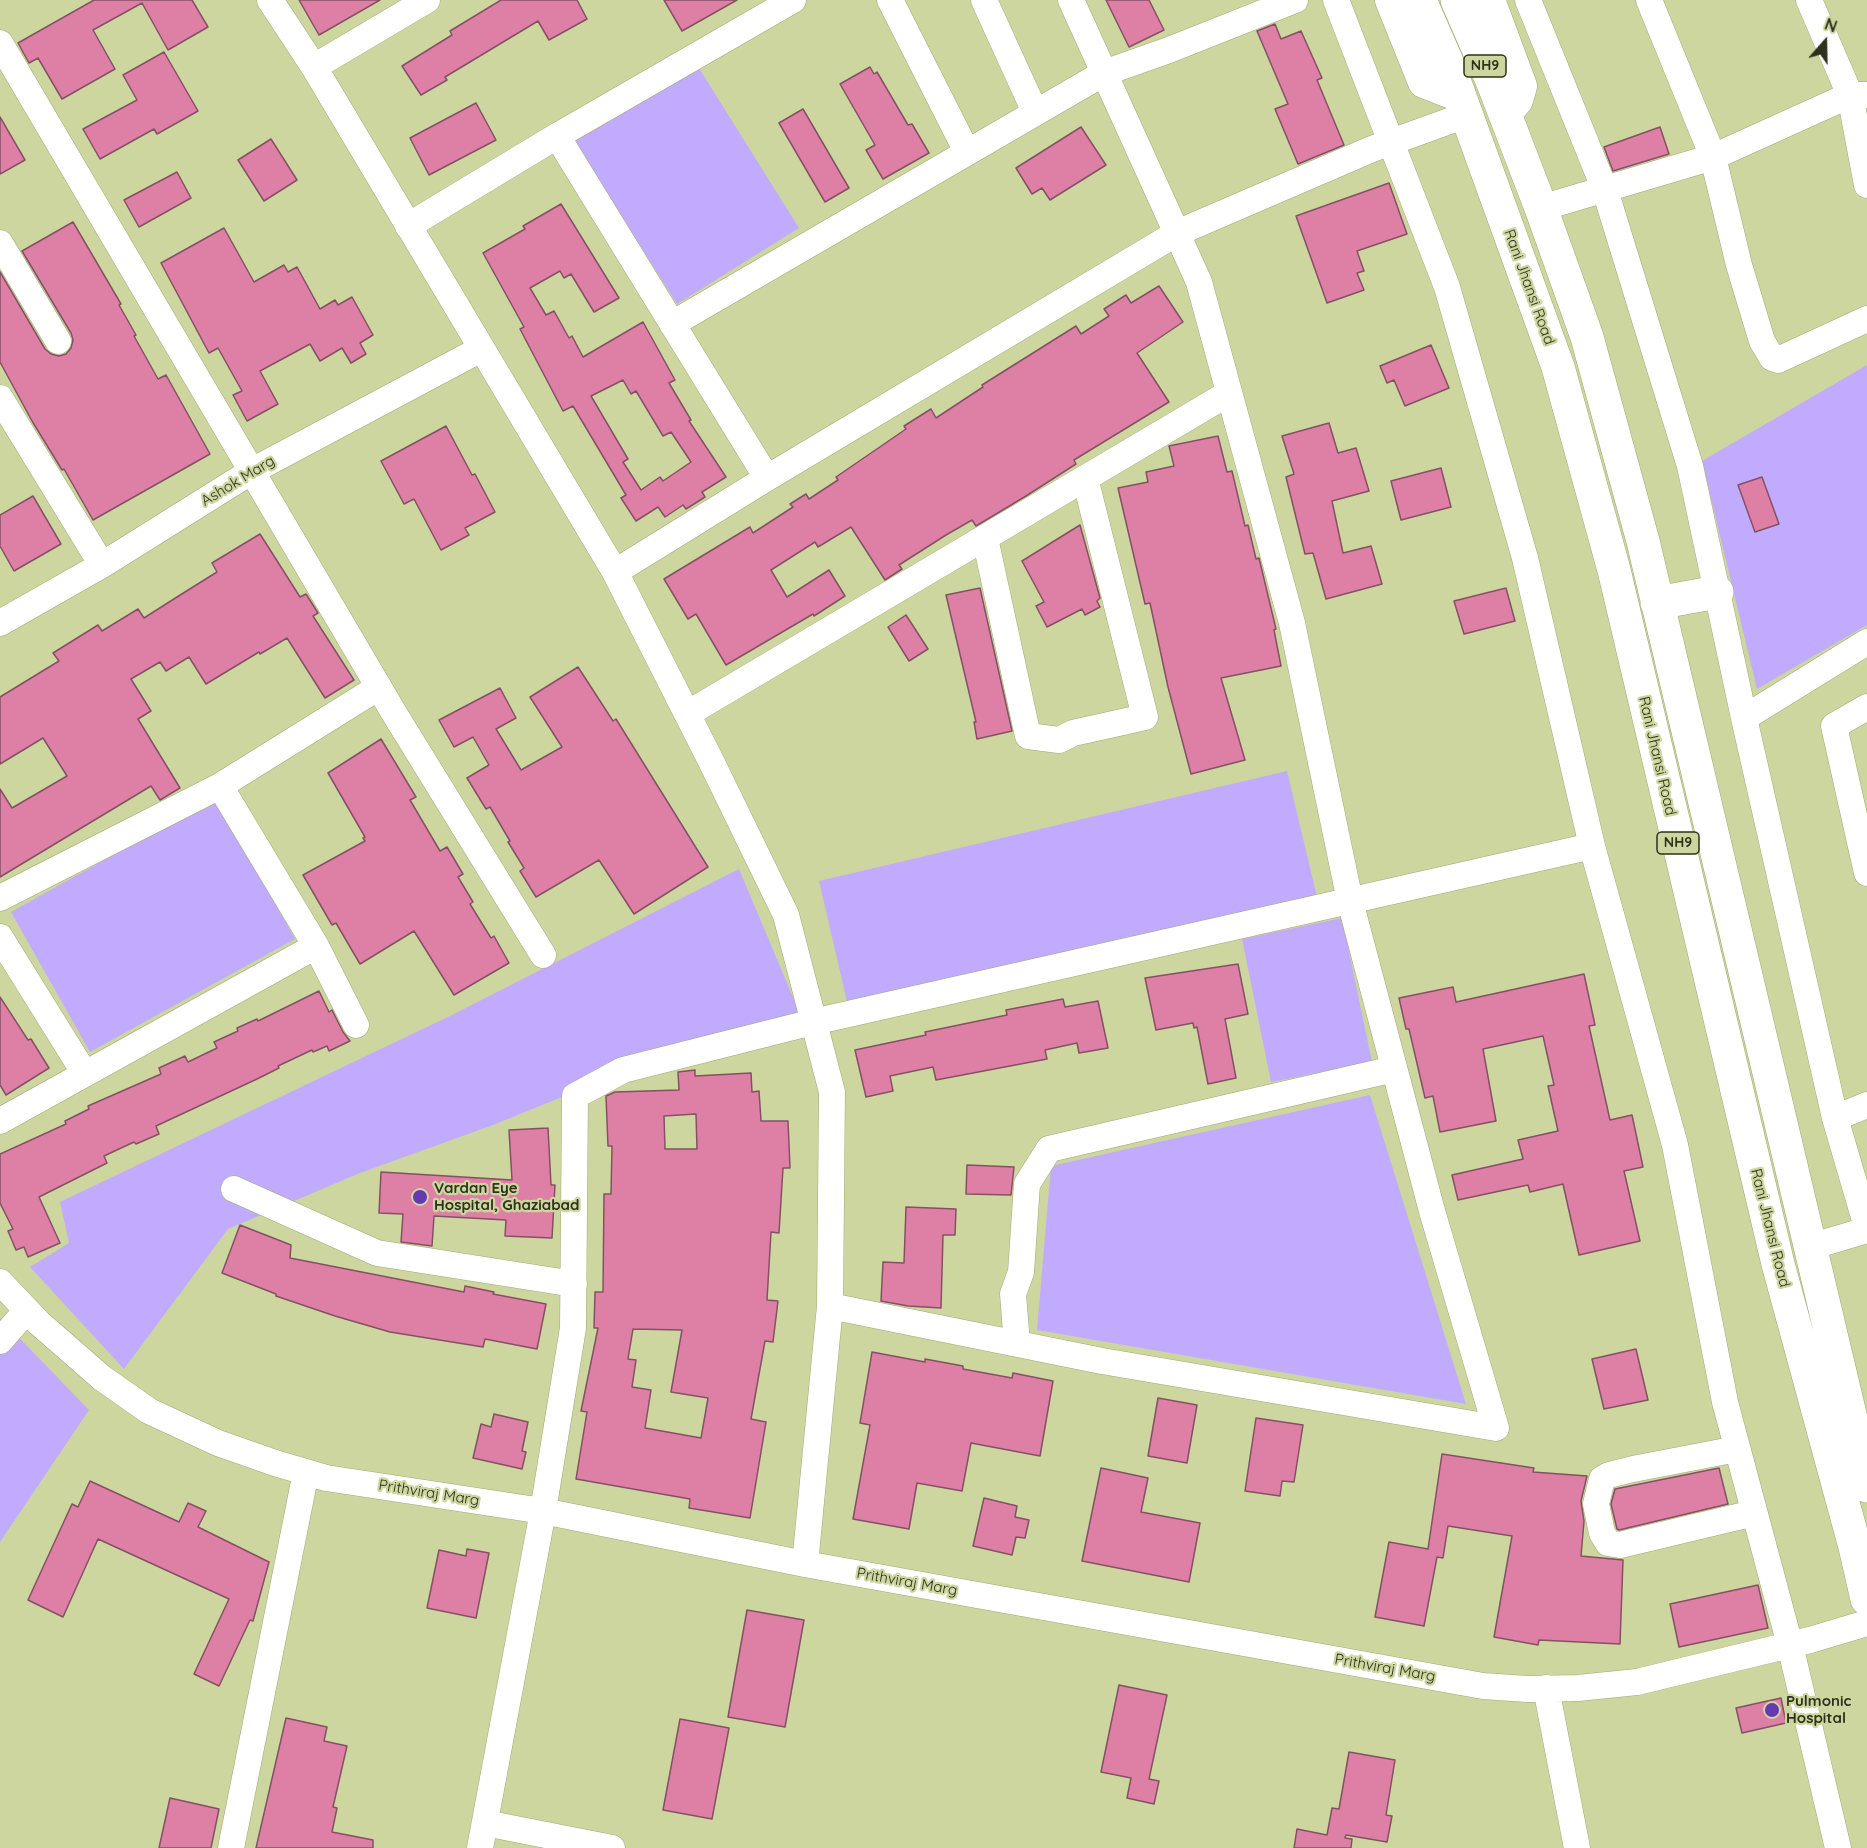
<!DOCTYPE html>
<style>
body{margin:0}
#map{position:relative;width:1867px;height:1848px;overflow:hidden;background:#ced6a0;font-family:Quicksand,sans-serif}
canvas{display:block}
.north{position:absolute;left:1795px;top:12px;width:60px;height:60px;-webkit-text-stroke:4px #ced6a0;paint-order:stroke;rotate:20deg;font-size:16px;font-weight:700;line-height:24px;text-align:center;color:#2e311b}
.north::after{content:'';display:block;margin:auto;width:21px;height:27px;background:#2e311b;clip-path:polygon(50% 0,100% 100%,50% 72%,0 100%)}
</style>
<div id="map">
<canvas width="1867" height="1848"></canvas>
<div class="north">N</div>
</div>
<script>
const ctx = document.querySelector('canvas').getContext('2d');
ctx.lineJoin = 'round';
function fillPath(path, color) {
  ctx.fillStyle = color;
  ctx.fill(path, 'evenodd');
}
function poly(rows) {
  const path = new Path2D();
  for (const r of rows) {
    path.moveTo(r[0], r[1]);
    for (let i = 2; i < r.length; i += 2) path.lineTo(r[i], r[i + 1]);
  }
  return path;
}
function stroke(path, color, width, dash) {
  ctx.strokeStyle = color;
  ctx.lineWidth = width;
  ctx.lineCap = dash ? 'butt' : 'round';
  ctx.setLineDash(dash || []);
  ctx.stroke(path);
}
function write(font, color, halo, rows, align = 'center') {
  ctx.font = font + ' Quicksand,sans-serif';
  ctx.lineWidth = 4.5;
  ctx.setLineDash([]);
  ctx.textBaseline = 'middle';
  ctx.strokeStyle = halo;
  ctx.fillStyle = color;
  for (const [text, x, y, turn = 0] of rows) {
    ctx.save();
    ctx.translate(x, y);
    ctx.rotate((+turn || 0) * Math.PI / 180);
    ctx.textAlign = isNaN(turn) ? turn : align;
    if (halo) ctx.strokeText(text, 0, 0);
    ctx.fillText(text, 0, 0);
    ctx.restore();
  }
}
fillPath(poly([
 [697,65,799,228,677,304,574,141],
 [1867,365,1867,625,1757,689,1702,461],
 [1287,771,1317,897,848,1006,819,881],
 [216,798,295,939,90,1052,11,912],
 [739,869,801,1016,557,1099,493,1125,360,1173,228,1229,124,1369,30,1267,69,1243,60,1202,452,1015],
 [1342,918,1372,1062,1271,1082,1242,939],
 [1370,1095,1466,1404,1037,1330,1051,1166],
 [0,1318,89,1410,0,1542]
]), '#c0abfe');
const building = poly([
 [94,0,192,0,208,27,168,50,142,3,93,30,115,69,62,99,38,58,29,63,18,43,94,0],
 [299,0,380,0,319,35,299,0],
 [501,0,577,0,587,19,549,40,538,21,445,77,447,80,421,95,402,66,452,35,450,31,501,0],
 [664,0,737,0,682,31,664,0],
 [1106,0,1149,0,1164,30,1129,47,1106,0],
 [1275,24,1281,39,1301,31,1322,78,1317,80,1344,145,1298,164,1275,109,1288,104,1257,31,1275,24],
 [164,52,198,111,157,134,154,129,100,159,83,129,137,100,123,75,164,52],
 [870,67,874,74,877,72,908,125,912,124,929,153,883,179,866,150,875,145,840,84,870,67],
 [476,103,496,140,429,175,410,138,476,103],
 [803,109,849,188,825,202,779,123,803,109],
 [0,117,25,160,0,174,0,117],
 [1081,127,1106,165,1050,200,1042,188,1032,194,1016,168,1081,127],
 [1660,127,1669,154,1613,171,1604,147,1660,127],
 [271,139,297,180,264,201,238,160,271,139],
 [177,172,191,198,139,227,124,200,177,172],
 [1389,183,1407,234,1357,251,1364,271,1357,273,1364,290,1327,303,1296,216,1389,183],
 [561,204,619,298,594,312,571,274,564,278,560,271,530,288,546,315,554,311,569,338,572,336,583,357,643,322,675,380,669,383,691,420,689,421,726,477,702,492,705,497,686,509,683,505,665,517,658,507,636,521,621,498,626,495,573,406,563,411,520,329,524,327,483,253,525,229,523,226,561,204],
 [623,380,631,394,636,391,663,436,671,432,691,462,663,481,660,477,641,490,623,462,628,459,591,396,623,380],
 [73,222,121,304,119,305,136,335,134,336,158,379,166,375,210,454,93,520,64,469,62,470,32,421,0,362,0,272,45,349,51,354,59,356,66,354,71,348,73,340,71,333,22,251,73,222],
 [224,228,254,282,284,265,288,272,297,267,320,309,335,300,338,305,352,297,373,335,360,343,366,354,351,363,342,348,320,361,310,344,260,371,278,404,247,421,233,395,242,391,218,348,209,353,161,263,224,228],
 [1159,286,1183,322,1137,353,1169,402,1074,460,1076,464,1026,496,976,526,972,520,946,535,899,565,902,569,885,580,851,527,818,547,815,542,771,570,787,597,829,570,845,596,814,616,813,614,726,665,696,614,688,619,664,579,750,527,753,533,793,507,790,504,806,494,809,499,838,480,836,477,906,429,904,426,931,409,936,418,983,387,982,385,1076,326,1081,334,1109,316,1104,309,1126,295,1131,303,1159,286],
 [1431,345,1449,388,1405,406,1394,380,1387,383,1380,366,1431,345],
 [1329,423,1338,453,1356,448,1369,491,1332,501,1343,553,1371,546,1382,584,1326,599,1313,553,1305,554,1286,477,1294,474,1282,436,1329,423],
 [446,426,472,475,475,474,495,512,465,528,469,535,441,550,414,499,404,504,381,461,446,426],
 [1218,436,1227,472,1232,471,1245,526,1248,525,1256,559,1259,558,1276,629,1274,630,1281,666,1221,678,1245,760,1191,774,1168,687,1150,603,1145,604,1118,488,1148,482,1146,472,1174,466,1169,446,1218,436],
 [1441,468,1451,507,1401,520,1391,481,1441,468],
 [1762,477,1779,524,1755,532,1738,485,1762,477],
 [33,496,61,544,14,571,0,546,0,515,33,496],
 [1080,525,1100,598,1097,601,1100,607,1085,615,1082,609,1047,627,1036,606,1044,602,1022,561,1080,525],
 [260,534,300,597,306,594,318,613,313,616,354,680,325,698,287,638,260,654,259,652,206,684,189,657,166,671,160,662,131,679,151,711,138,719,180,788,160,800,151,786,0,877,0,789,12,808,67,776,43,738,0,764,0,697,59,661,53,653,98,625,102,631,138,609,144,618,177,597,217,572,212,563,260,534],
 [980,588,1012,731,977,739,974,722,976,722,946,595,980,588],
 [1506,588,1515,621,1464,634,1454,601,1506,588],
 [906,615,928,649,909,661,888,627,906,615],
 [578,667,613,721,616,719,708,867,634,914,599,860,536,897,520,871,524,868,508,842,510,841,490,807,486,809,467,778,489,765,473,737,454,747,439,720,500,688,516,718,496,729,521,770,562,747,530,697,578,667],
 [381,739,416,797,410,800,440,851,447,847,463,874,458,877,473,902,470,904,491,938,494,936,509,963,454,995,414,931,360,964,336,923,332,925,303,875,365,841,363,838,365,837,328,773,381,739],
 [1238,964,1248,1014,1225,1019,1236,1078,1208,1084,1197,1027,1194,1028,1193,1023,1156,1030,1145,978,1238,964],
 [1584,974,1595,1025,1589,1026,1610,1120,1632,1115,1643,1167,1624,1171,1640,1241,1579,1255,1563,1184,1530,1192,1528,1185,1458,1200,1452,1175,1523,1159,1518,1140,1558,1131,1548,1086,1554,1085,1543,1036,1483,1049,1496,1121,1440,1132,1433,1096,1425,1098,1409,1029,1406,1029,1399,998,1453,987,1456,1002,1584,974],
 [319,991,329,1012,332,1010,343,1032,350,1041,329,1051,327,1046,313,1052,312,1050,278,1066,279,1068,257,1079,156,1126,159,1134,136,1144,134,1142,104,1156,107,1163,39,1197,60,1243,28,1257,24,1247,16,1250,8,1231,13,1229,0,1203,0,1154,66,1124,65,1121,89,1109,88,1106,161,1074,159,1068,185,1056,188,1062,217,1048,214,1042,238,1031,237,1028,257,1019,258,1021,319,991],
 [0,997,28,1040,31,1039,49,1068,6,1095,0,1085,0,997],
 [1063,999,1065,1007,1098,1001,1108,1048,1079,1053,1077,1043,1045,1050,1047,1059,936,1080,933,1067,890,1076,893,1091,866,1097,855,1050,926,1035,925,1032,1007,1015,1006,1010,1063,999],
 [695,1070,695,1076,751,1073,752,1092,759,1091,761,1121,788,1121,790,1168,783,1168,779,1233,771,1232,767,1300,778,1301,773,1342,765,1341,751,1419,766,1422,750,1518,689,1508,690,1499,576,1479,587,1412,581,1411,598,1328,594,1328,595,1292,603,1292,604,1194,611,1194,612,1146,608,1146,606,1096,615,1092,679,1090,678,1072,695,1070],
 [696,1114,697,1149,665,1149,664,1116,696,1114],
 [633,1329,682,1330,671,1392,708,1398,701,1438,645,1428,651,1390,632,1387,636,1360,628,1359,633,1329],
 [548,1128,551,1185,555,1185,552,1238,505,1236,506,1220,434,1216,432,1246,401,1242,403,1214,379,1213,381,1172,512,1180,509,1130,548,1128],
 [967,1165,1014,1167,1011,1195,966,1194,967,1165],
 [906,1207,956,1209,955,1235,943,1235,941,1308,908,1306,881,1301,883,1262,904,1263,906,1207],
 [240,1225,291,1245,290,1258,464,1292,465,1286,494,1292,493,1294,546,1304,537,1349,485,1339,483,1347,390,1332,335,1316,276,1296,276,1294,222,1273,240,1225],
 [1636,1349,1648,1400,1604,1409,1592,1359,1636,1349],
 [872,1352,925,1362,925,1359,963,1366,963,1369,1012,1378,1013,1373,1053,1381,1040,1456,971,1443,962,1491,917,1483,909,1529,853,1519,870,1425,860,1423,872,1352],
 [1158,1398,1197,1405,1187,1463,1148,1456,1158,1398],
 [494,1414,528,1422,522,1451,526,1452,522,1469,473,1458,481,1424,491,1427,494,1414],
 [1256,1418,1303,1425,1294,1482,1282,1481,1280,1496,1245,1491,1256,1418],
 [1442,1454,1534,1468,1533,1472,1587,1476,1581,1501,1584,1521,1581,1556,1623,1560,1620,1644,1539,1640,1538,1645,1494,1637,1512,1536,1448,1526,1443,1558,1437,1557,1424,1626,1375,1617,1389,1542,1428,1549,1442,1454],
 [1101,1468,1148,1478,1141,1512,1200,1523,1189,1582,1082,1561,1101,1468],
 [1719,1468,1728,1504,1619,1530,1617,1529,1611,1504,1615,1489,1719,1468],
 [90,1481,179,1522,188,1503,206,1511,198,1527,269,1562,253,1621,250,1620,219,1686,194,1674,229,1599,98,1539,63,1617,28,1600,72,1504,78,1507,90,1481],
 [984,1498,1017,1506,1015,1517,1029,1520,1025,1538,1016,1537,1012,1555,973,1546,984,1498],
 [467,1549,489,1553,476,1618,427,1608,439,1550,466,1556,467,1549],
 [1758,1585,1768,1628,1679,1647,1670,1604,1758,1585],
 [747,1610,804,1620,785,1727,728,1717,747,1610],
 [1119,1685,1167,1695,1149,1779,1159,1781,1154,1804,1127,1798,1131,1778,1101,1772,1119,1685],
 [1781,1698,1786,1723,1742,1733,1736,1708,1781,1698],
 [286,1718,327,1727,324,1741,347,1746,333,1807,337,1808,332,1832,373,1840,373,1848,256,1848,286,1718],
 [680,1719,729,1728,712,1819,663,1810,680,1719],
 [1349,1752,1395,1760,1386,1815,1392,1816,1387,1842,1346,1835,1345,1838,1352,1839,1351,1848,1294,1848,1297,1829,1327,1835,1332,1808,1339,1809,1349,1752],
 [170,1798,219,1809,211,1848,159,1848,170,1798]
]);
fillPath(building, '#de80a5');
stroke(building, '#835164', 1.5);
const minor = poly([
 [270,0,314,67,615,572,711,761,786,915,832,1092,830,1306,805,1564],
 [890,0,967,152],
 [984,0,1035,112],
 [1336,0,1447,287,1525,558,1592,846,1675,1145,1725,1402,1790,1645,1838,1848],
 [1528,0,1605,190,1690,466,1744,718,1867,642],
 [1649,0,1713,157,1739,265,1762,341,1772,358,1778,360,1867,319],
 [1809,0,1850,95,1867,185],
 [0,43,394,713,543,955],
 [314,67,427,0],
 [1541,208,1713,157,1850,95,1867,95],
 [408,226,557,136],
 [0,243,58,341],
 [672,324,1104,73,1169,50,1295,0],
 [0,398,102,565],
 [767,478,557,136,793,0],
 [985,538,1028,736,1059,740,1073,733,1145,717,1085,478],
 [615,572,767,478,1177,233,1372,149,1466,115],
 [0,623,102,565,252,471,481,349],
 [1867,707,1834,726,1867,873],
 [687,714,1229,393],
 [1744,718,1835,1118,1867,1105],
 [220,786,316,946,356,1025],
 [0,898,220,786,379,687],
 [0,937,85,1074],
 [1835,1118,1867,1227],
 [0,1121,316,946],
 [234,1189,377,1253,574,1284],
 [1810,1247,1867,1230],
 [0,1282,39,1323,102,1378,149,1411,218,1443,275,1463,326,1478,543,1511,805,1564,1483,1686,1527,1689,1578,1688,1637,1682,1810,1640,1867,1623],
 [830,1306,1102,1361,1496,1428,1432,1211,1350,901,1292,623,1199,282,1071,0],
 [0,1341,27,1310],
 [1017,1344,1013,1294,1021,1272,1027,1184,1049,1149,1394,1069],
 [1737,1449,1633,1469,1609,1475,1602,1479,1596,1504,1602,1533,1608,1543,1620,1545,1754,1513],
 [1546,1688,1577,1848],
 [485,1823,612,1848],
 [231,1848,306,1472],
 [480,1848,543,1511,573,1328,575,1096,623,1070,813,1022,1592,846]
]);
const major = poly([
 [1391,0,1424,82,1460,96],
 [1489,0,1521,86,1517,100,1505,114]
]);
const highway = poly([
 [1420,0,1450,69,1558,367,1614,570,1778,1264,1855,1547,1867,1599],
 [1457,0,1493,83,1541,208,1587,337,1643,541,1867,1486],
 [1657,603,1717,592]
]);
stroke(minor, '#a0a874', 27);
stroke(major, '#a0a874', 33);
stroke(highway, '#a0a874', 34);
stroke(minor, '#fff', 26);
stroke(major, '#fff', 32);
stroke(highway, '#fff', 33);
for (const [x, y, r, color] of [
 [420,1197,8,"#6539b1"],
 [1772,1710,8,"#6539b1"]
]) {
  const dot = new Path2D();
  dot.arc(x, y, r, 0, 2 * Math.PI);
  ctx.fillStyle = color;
  ctx.fill(dot);
  stroke(dot, '#ced6a0', 2);
}
for (const [x, y, w] of [
 [1485,66,42],
 [1678,843,42]
]) {
  const box = new Path2D();
  box.roundRect(x - w / 2, y - 11, w, 22, 4.5);
  ctx.fillStyle = '#ced6a0';
  ctx.fill(box);
  stroke(box, '#2e311b', 1.5);
}
write('bold 14px', '#2e311b', null, [
 ["NH9",1485,66],
 ["NH9",1678,843]
]);
write('15px', '#2e311b', '#ced6a0', [
 ["Rani Jhansi Road",1529,287,70],
 ["Ashok Marg",238,481,-31],
 ["Rani Jhansi Road",1657,756,77],
 ["Rani Jhansi Road",1770,1228,76],
 ["Prithviraj Marg",429,1493,9],
 ["Prithviraj Marg",907,1582,10],
 ["Prithviraj Marg",1385,1668,10]
]);
write('bold 15px', '#2e311b', '#ced6a0', [
 ["Vardan Eye",434,1188],
 ["Hospital, Ghaziabad",434,1205],
 ["Pulmonic",1786,1701],
 ["Hospital",1786,1718]
], 'left');
</script>
